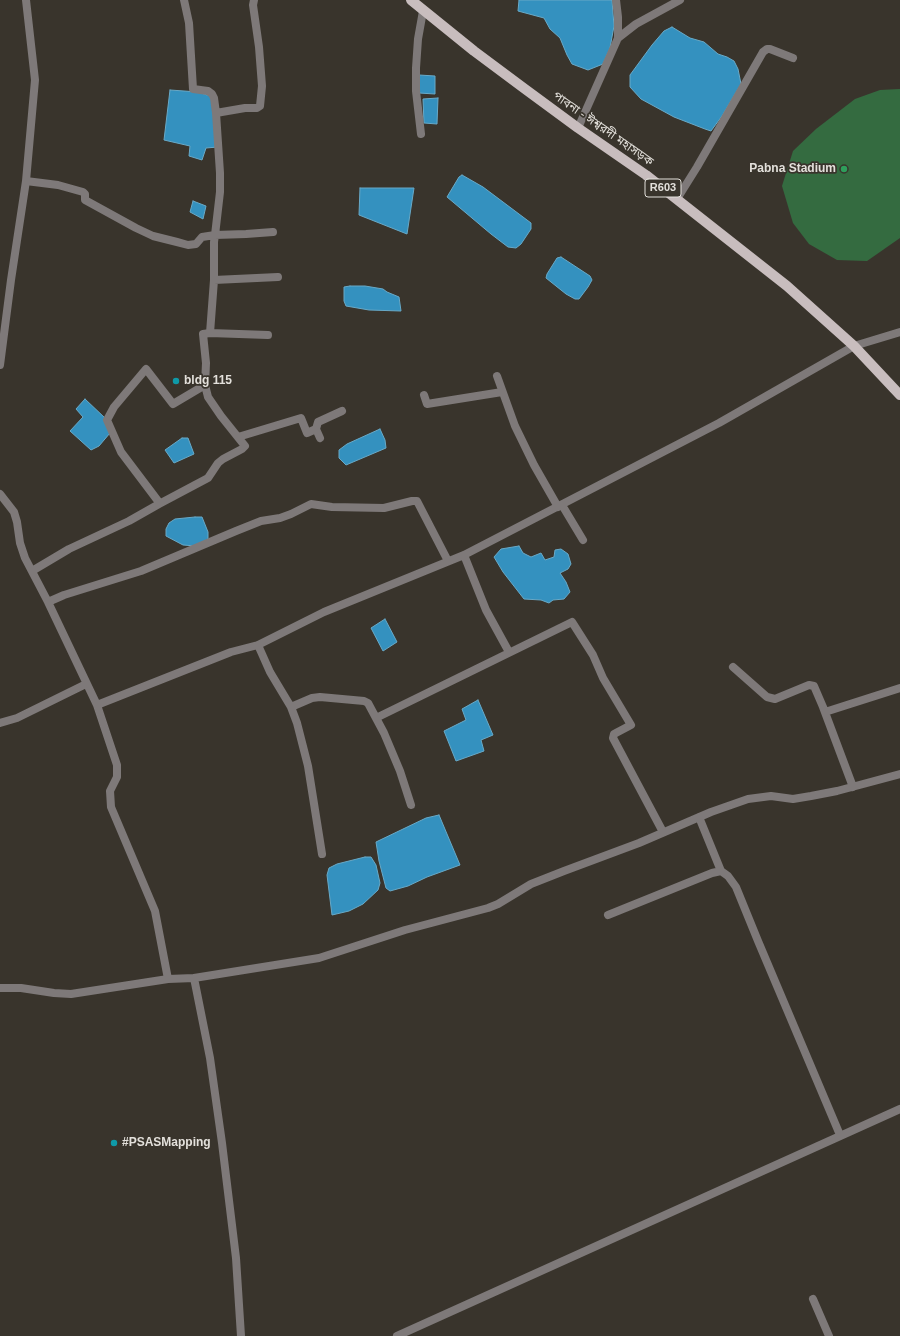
<!DOCTYPE html>
<meta charset="utf-8">
<style>
body{margin:0}
canvas{display:block;background:#39342c}
</style>
<canvas width="900" height="1336"></canvas>
<script>
const ctx = document.querySelector('canvas').getContext('2d');
ctx.lineJoin = 'round';
function fillPath(path, color) {
  ctx.fillStyle = color;
  ctx.fill(path, 'evenodd');
}
function poly(rows) {
  const path = new Path2D();
  for (const r of rows) {
    path.moveTo(r[0], r[1]);
    for (let i = 2; i < r.length; i += 2) path.lineTo(r[i], r[i + 1]);
  }
  return path;
}
function stroke(path, color, width, dash) {
  ctx.strokeStyle = color;
  ctx.lineWidth = width;
  ctx.lineCap = dash ? 'butt' : 'round';
  ctx.setLineDash(dash || []);
  ctx.stroke(path);
}
function write(font, color, halo, rows, align = 'center') {
  ctx.font = font + ' Helvetica,"Noto Sans Bengali",sans-serif';
  ctx.lineWidth = 3.5;
  ctx.setLineDash([]);
  ctx.textBaseline = 'middle';
  ctx.strokeStyle = halo;
  ctx.fillStyle = color;
  for (const [text, x, y, turn = 0] of rows) {
    ctx.save();
    ctx.translate(x, y);
    ctx.rotate((+turn || 0) * Math.PI / 180);
    ctx.textAlign = isNaN(turn) ? turn : align;
    if (halo) ctx.strokeText(text, 0, 0);
    ctx.fillText(text, 0, 0);
    ctx.restore();
  }
}
fillPath(poly([
 [900,89,900,238,867,261,837,260,809,244,793,223,782,186,793,151,816,129,855,99,880,90]
]), '#346b40');
const water = poly([
 [519,0,612,0,614,26,610,48,603,64,588,70,572,64,567,55,560,38,550,29,544,18,518,11,519,0],
 [672,27,690,38,704,42,718,54,727,57,734,61,738,69,741,84,722,116,711,131,705,129,674,117,641,99,630,87,630,75,652,45,664,31,672,27],
 [419,75,435,76,435,94,419,93,419,75],
 [170,90,198,92,213,97,218,147,206,148,202,160,189,156,190,146,164,140,170,90],
 [438,98,437,124,424,123,423,99,438,98],
 [462,175,483,187,531,223,531,229,521,244,516,248,508,247,491,234,447,197,459,177,462,175],
 [360,188,414,188,407,234,359,215,360,188],
 [193,201,206,206,203,219,190,212,193,201],
 [561,257,590,276,592,280,588,287,579,299,575,299,566,294,546,278,547,274,557,258,561,257],
 [350,286,365,286,383,289,387,292,399,297,401,311,369,310,346,306,344,301,344,287,350,286],
 [85,399,105,418,110,433,99,446,91,450,70,431,83,417,76,409,85,399],
 [380,429,385,440,386,448,346,465,339,458,339,450,347,444,380,429],
 [182,438,188,438,194,454,174,463,165,450,182,438],
 [195,517,202,517,208,532,208,541,196,546,183,545,166,536,166,529,169,523,175,519,195,517],
 [519,546,523,553,531,557,541,553,545,560,554,557,555,550,561,549,568,554,571,564,568,569,560,573,566,582,570,592,564,599,553,600,549,603,541,600,524,599,503,572,494,557,501,549,519,546],
 [385,619,397,642,383,651,371,628,385,619],
 [478,700,493,735,481,740,484,751,456,761,444,731,466,720,462,709,478,700],
 [439,815,460,865,427,877,408,886,390,891,386,888,379,861,376,842,426,818,439,815],
 [365,857,371,857,376,865,380,883,378,890,363,904,349,911,332,915,327,875,329,868,337,864,365,857]
]);
fillPath(water, '#3491bf');
stroke(water, '#68a9c7', 1);
stroke(poly([
 [184,0,189,23,193,89,208,91,212,94,214,98,216,113,245,108,257,108,260,106,262,86,259,47,253,5,254,0],
 [616,0,618,17,618,38],
 [578,128,618,38,636,24,680,0],
 [421,134,416,91,416,68,418,39,423,11],
 [26,181,58,185,83,192,85,194,85,200,136,228,153,236,177,242,188,245,196,244,202,237,215,235,220,192,220,173,216,113],
 [677,199,697,167,763,52,767,49,770,49,793,58],
 [273,232,246,234,215,235,214,242,214,280,278,277],
 [214,280,210,333,268,335],
 [0,365,11,280,26,181,35,80,26,0],
 [497,376,515,426,534,465,558,507],
 [424,395,427,404,502,392],
 [316,429,318,422,342,411],
 [238,437,301,418,307,433,316,429,320,438],
 [0,494,14,512,17,522,20,543,25,558,48,602,97,705,117,765,117,777,110,791,111,807,155,911,168,979],
 [159,504,208,478,218,463,223,459,242,449,245,446,221,416,208,397,205,385],
 [562,505,583,540],
 [464,555,486,610,509,652],
 [32,571,69,549,129,521,159,504,158,501,121,452,107,420,114,407,146,369,173,404,205,385,206,363,203,334,210,333],
 [48,602,64,595,141,571,236,531,261,521,280,518,291,514,311,504,332,507,384,508,412,501,417,501,448,561],
 [258,645,270,672,291,707,297,723,308,766,322,854],
 [733,667,767,697,775,699,809,685,814,686,823,707,853,787],
 [97,705,231,652,258,645,324,612,464,555,719,423,854,346,900,332],
 [291,707,312,698,320,697,364,701,368,703,384,733,400,771,411,805],
 [825,712,900,688],
 [376,718,572,622,593,655,603,678,631,725,614,734,613,738,663,832],
 [0,723,17,718,86,684],
 [699,817,721,871],
 [608,915,712,873,721,871,728,876,736,887,758,941,840,1135],
 [194,978,319,958,405,930,488,908,498,904,531,884,564,871,639,843,711,812,748,799,771,796,793,799,811,796,837,791,900,774],
 [0,988,21,988,54,993,71,994,168,979,194,978,210,1058,222,1143,236,1258,241,1336],
 [813,1299,829,1336],
 [397,1336,900,1109]
]), '#7e7979', 8);
stroke(poly([
 [411,0,474,51,525,89,578,128,646,175,787,286,854,346,900,395]
]), '#c8bdbe', 10);
for (const [x, y, r, color] of [
 [844,169,4,"#2e9e5b"],
 [176,381,4,"#0f9aa8"],
 [114,1143,4,"#0f9aa8"]
]) {
  const dot = new Path2D();
  dot.arc(x, y, r, 0, 2 * Math.PI);
  ctx.fillStyle = color;
  ctx.fill(dot);
  stroke(dot, '#39342c', 1.5);
}
for (const [x, y, w] of [
 [663,188,36]
]) {
  const box = new Path2D();
  box.roundRect(x - w / 2, y - 9, w, 18, 3);
  ctx.fillStyle = '#39342c';
  ctx.fill(box);
  stroke(box, '#e3e0db', 1);
}
write('bold 11px', '#e3e0db', null, [
 ["R603",663,188]
]);
write('12px', '#e3e0db', '#39342c', [
 ["পাবনা - ঈশ্বরদী মহাসড়ক",603,129,35]
]);
write('bold 12px', '#e3e0db', '#39342c', [
 ["Pabna Stadium",836,169,"right"],
 ["bldg 115",184,381],
 ["#PSASMapping",122,1143]
], 'left');
</script>
